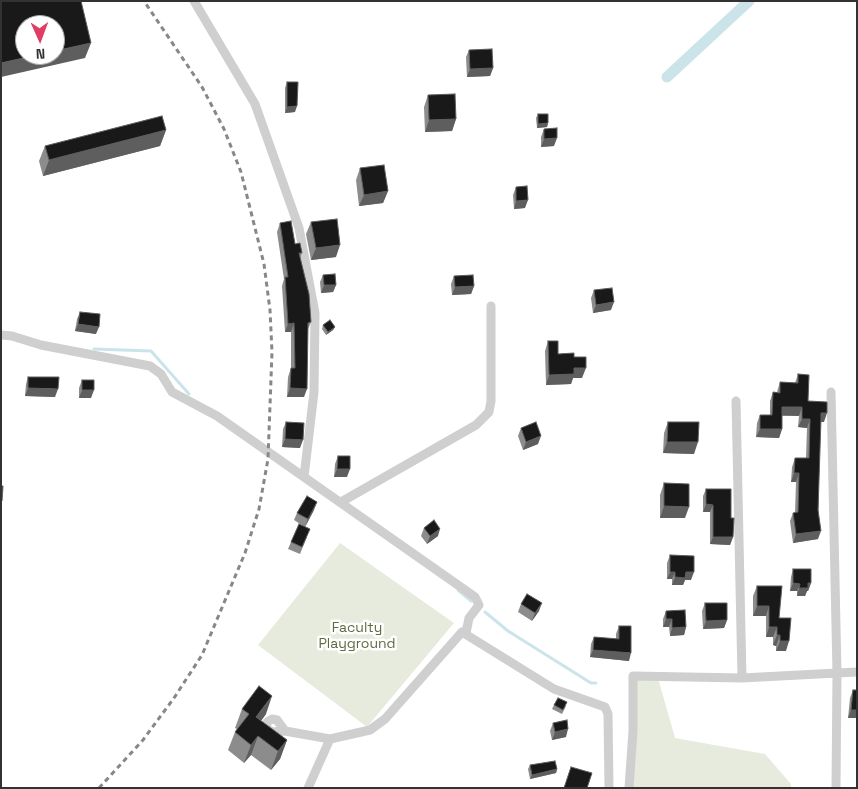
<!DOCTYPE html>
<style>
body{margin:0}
#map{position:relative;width:858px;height:789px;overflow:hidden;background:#fff;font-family:"Space Grotesk",sans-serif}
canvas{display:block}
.frame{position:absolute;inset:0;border:2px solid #323232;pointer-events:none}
.north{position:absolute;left:15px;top:15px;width:50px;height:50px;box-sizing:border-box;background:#fff;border:1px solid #adadad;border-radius:50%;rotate:178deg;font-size:14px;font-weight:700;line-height:20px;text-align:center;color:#323232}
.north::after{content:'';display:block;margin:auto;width:18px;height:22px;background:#e03c64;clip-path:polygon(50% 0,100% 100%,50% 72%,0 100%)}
</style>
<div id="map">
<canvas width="858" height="789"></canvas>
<div class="frame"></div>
<div class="north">N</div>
</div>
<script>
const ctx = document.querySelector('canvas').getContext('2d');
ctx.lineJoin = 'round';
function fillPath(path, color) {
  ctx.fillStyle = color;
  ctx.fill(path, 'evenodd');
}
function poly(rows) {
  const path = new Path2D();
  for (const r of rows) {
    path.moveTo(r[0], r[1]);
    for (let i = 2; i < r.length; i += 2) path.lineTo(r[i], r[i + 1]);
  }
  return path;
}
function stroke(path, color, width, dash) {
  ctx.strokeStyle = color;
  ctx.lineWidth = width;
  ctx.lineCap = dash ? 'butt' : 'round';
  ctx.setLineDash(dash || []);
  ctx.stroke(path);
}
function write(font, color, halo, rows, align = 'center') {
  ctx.font = font + ' "Space Grotesk",sans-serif';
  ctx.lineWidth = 5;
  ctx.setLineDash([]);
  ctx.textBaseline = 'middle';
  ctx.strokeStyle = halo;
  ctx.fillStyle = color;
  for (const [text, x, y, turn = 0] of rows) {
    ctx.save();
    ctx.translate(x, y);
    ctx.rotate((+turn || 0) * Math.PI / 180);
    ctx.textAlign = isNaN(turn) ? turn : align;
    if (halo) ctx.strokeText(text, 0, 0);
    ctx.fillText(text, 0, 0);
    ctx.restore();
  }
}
fillPath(poly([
 [340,543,454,623,367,727,258,645],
 [633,676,658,678,675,738,765,754,791,784,791,788,629,788]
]), '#e7ebde');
stroke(poly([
 [94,349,151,351,189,394],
 [458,590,471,601],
 [485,612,508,631,591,683,596,683]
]), '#cbe4ea', 3);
stroke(poly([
 [667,77,749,1]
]), '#cbe4ea', 11);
stroke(poly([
 [194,1,255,104,299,228,315,313,314,392,304,477],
 [1,335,12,336,41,345,150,366,161,374,172,392,217,416,475,597,479,605,469,618,466,633],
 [736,401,742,678],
 [341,502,476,425,489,412,491,401,491,306],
 [285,731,277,720,272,719,267,722,266,727,271,732,285,731,330,739,370,730,385,719,462,632,554,689,605,707,608,714,609,788],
 [308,788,330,739],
 [629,788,633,731,633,676,742,678,837,673,831,392],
 [836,788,837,673,857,672]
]), '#cfcfcf', 9);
stroke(poly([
 [99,788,143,740,174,698,202,655,245,553,259,509,268,459,272,352,270,310,264,264,241,172,224,129,202,87,144,1]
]), '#878787', 3, [5, 4]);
fillPath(poly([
 [469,50,493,68,490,76,467,77,466,57],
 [287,82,295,112,285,113,285,88],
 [428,95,456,119,452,131,425,132,424,107],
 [538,114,548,123,547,127,537,128,536,118],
 [544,129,554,146,541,147,541,137],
 [166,130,160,146,43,176,39,161,45,146],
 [360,168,388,191,383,203,359,206,356,180],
 [516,187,525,208,514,209,513,195],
 [311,222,336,257,311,260,306,234],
 [280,223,295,244,302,253,300,258,311,322,308,329,304,397,287,397,288,377,291,368,291,332,285,332,282,286,284,279,277,232],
 [323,275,336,285,333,292,321,293,320,282],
 [454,276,474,286,471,294,452,295,451,284],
 [594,290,611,310,593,313,591,298],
 [80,312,96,334,75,331,77,319],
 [323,325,335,327,333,330,326,335,322,329],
 [548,341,558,354,574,357,582,378,573,378,571,384,546,385,545,351],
 [798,374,808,401,824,422,820,422,818,539,793,543,790,521,793,513,795,513,796,482,791,482,792,467,795,458,806,458,807,428,798,427,799,416,782,416,782,429,779,438,756,437,757,423,760,415,770,415,770,401,773,392,777,392,780,382,795,383],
 [28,377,55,397,25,396,26,384],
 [82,380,91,398,79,398,79,388],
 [286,422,300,448,282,447,283,429],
 [668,422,694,454,663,453,664,433],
 [521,428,538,444,523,450,518,436],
 [338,456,347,477,334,477,335,464],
 [664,483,685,518,660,518,660,495],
 [706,489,731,518,733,537,730,545,710,544,710,512,703,512,703,496],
 [314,510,305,527,294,520,297,513],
 [424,528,438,536,427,544,421,536],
 [307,537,300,554,288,549,291,542],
 [670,555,691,580,685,580,683,585,672,585,672,579,667,579,667,563],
 [793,569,811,583,808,591,807,591,805,596,797,596,797,591,790,591,791,577],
 [757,586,779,618,786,651,776,651,776,646,773,645,773,637,766,637,766,616,753,616,753,596],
 [705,603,727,620,724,628,703,629,702,611],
 [521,604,539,611,532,621,518,612],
 [666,611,686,627,684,635,670,636,669,627,663,627,663,619],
 [619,626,629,661,590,657,591,644,594,637,616,639,616,634],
 [853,690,857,718,848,718,850,698],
 [554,705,566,706,562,714,552,709],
 [242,709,266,714,261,721,287,740,280,759,271,770,251,755,244,763,228,750,235,732,237,729,235,728],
 [553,723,566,737,552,740,550,731],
 [530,765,557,769,556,773,530,779,528,769]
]), '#8c8c8c');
fillPath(poly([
 [91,43,85,58,1,77,1,63,37,55,55,55,55,51],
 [493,68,490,76,467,77,470,69],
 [297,106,295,112,285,113,287,107],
 [456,119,452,131,425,132,429,120],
 [548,123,547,127,537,128,538,124],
 [166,130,160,146,43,176,49,160],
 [557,138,554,146,541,147,544,139],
 [388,191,383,203,359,206,364,195],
 [528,200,525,208,514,209,516,201],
 [340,245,336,257,311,260,316,248],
 [324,285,336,285,333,292,321,293],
 [474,286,471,294,452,295,455,287],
 [614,302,611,310,593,313,596,305],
 [294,323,291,332,285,332,288,324],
 [78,324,99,327,96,334,75,331],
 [335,327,333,330,326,335,328,332],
 [574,368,586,368,582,378,573,378,571,384,546,385,549,375],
 [28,388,58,389,55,397,25,396],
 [290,388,307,389,304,397,287,397],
 [82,390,94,390,91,398,79,398],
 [782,407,802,407,799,416,779,415],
 [821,413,827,413,824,422,818,422],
 [802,419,810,419,807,428,798,427],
 [760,429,782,429,779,438,756,437],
 [541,436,538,444,523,450,526,442],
 [285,439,303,440,300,448,282,447],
 [667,442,698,442,694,454,663,453],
 [337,469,350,469,347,477,334,477],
 [794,473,799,473,796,482,791,482],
 [317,502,314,510,305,527,308,519],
 [706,504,713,505,710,512,703,512],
 [664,506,689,507,685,518,660,518],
 [440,529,438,536,427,544,430,536],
 [821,531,818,539,793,543,796,534],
 [713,537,733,537,730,545,710,544],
 [670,572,675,572,672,579,667,579],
 [686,572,694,572,691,580,685,580,683,585,672,585,675,577],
 [793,583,800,584,797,591,790,591],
 [808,583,811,583,808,591,807,591,805,596,797,596,799,588],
 [542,603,539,611,532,621,535,613],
 [757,606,769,606,766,616,753,616],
 [666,619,672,619,669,627,663,627],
 [727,620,724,628,703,629,706,621],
 [686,627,684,635,670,636,672,628],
 [769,627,777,627,773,637,766,637],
 [777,635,780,635,776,646,773,645],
 [780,641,789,641,786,651,776,651],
 [593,650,631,653,629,661,590,657],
 [272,696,266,714,250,736,256,717],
 [851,710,857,710,857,718,848,718],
 [568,729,566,737,552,740,555,732],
 [258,736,251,755,244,763,251,745],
 [287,740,280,759,271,770,278,751],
 [557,769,556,773,530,779,532,775]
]), '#5e5e5e');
const building = poly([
 [1,1,81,1,91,43,55,51,55,25,25,25,25,55,37,55,1,63,1,1],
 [492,49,493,68,470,69,469,50,492,49],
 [287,82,298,82,297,106,287,107,287,82],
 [455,94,456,119,429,120,428,95,455,94],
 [538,114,548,114,548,123,538,124,538,114],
 [162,116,166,130,49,160,45,146,162,116],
 [557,128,557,138,544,139,544,129,557,128],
 [384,165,388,191,364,195,360,168,384,165],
 [527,186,528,200,516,201,516,187,527,186],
 [337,219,340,245,316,248,311,222,337,219],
 [291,221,295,244,300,243,302,253,299,253,309,294,311,322,308,323,307,389,290,388,291,368,295,368,294,323,288,324,285,277,288,277,280,223,291,221],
 [335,274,336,285,324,285,323,275,335,274],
 [473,275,474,286,455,287,454,276,473,275],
 [612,288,614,302,596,305,594,290,612,288],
 [80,312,100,314,99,327,78,324,80,312],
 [330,320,335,327,328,332,323,325,330,320],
 [548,341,558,341,558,354,574,353,574,357,586,357,586,368,574,368,574,374,549,375,548,341],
 [798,374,809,375,808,401,827,402,827,413,821,413,821,419,818,510,821,531,796,534,793,513,798,512,799,473,794,473,795,458,809,458,810,419,802,419,802,407,782,407,782,429,760,429,760,415,772,415,773,392,780,393,780,382,798,383,798,374],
 [28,377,59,377,58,389,28,388,28,377],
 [82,380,94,380,94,390,82,390,82,380],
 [286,422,304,423,303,440,285,439,286,422],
 [536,422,541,436,526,442,521,428,536,422],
 [668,422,699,422,698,442,667,442,668,422],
 [338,456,350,456,350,469,337,469,338,456],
 [664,483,689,484,689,507,664,506,664,483],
 [1,486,3,486,2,501,1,501,1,486],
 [706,489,731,489,731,518,734,518,733,537,713,537,713,505,706,504,706,489],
 [307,496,317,502,308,519,297,513,307,496],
 [434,520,440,529,430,536,424,528,434,520],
 [299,524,310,529,302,547,291,542,299,524],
 [670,555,694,556,694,572,686,572,685,578,675,577,675,572,670,572,670,555],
 [793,569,811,569,811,583,808,583,808,588,799,588,800,584,793,583,793,569],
 [757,586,782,586,779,618,791,618,789,641,780,641,780,635,777,635,777,627,769,627,769,606,757,606,757,586],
 [527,594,542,603,535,613,521,604,527,594],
 [705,603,727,603,727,620,706,621,705,603],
 [685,610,686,627,672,628,672,619,666,619,666,611,685,610],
 [619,626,631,626,631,653,593,650,594,637,619,639,619,626],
 [259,686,272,696,256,717,287,740,278,751,258,736,251,745,235,732,249,714,242,709,259,686],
 [853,690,857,690,857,710,851,710,853,690],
 [558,698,567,702,563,710,554,705,558,698],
 [567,720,568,729,555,732,553,723,567,720],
 [555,761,557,769,532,775,530,765,555,761],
 [571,767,592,773,587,788,564,788,571,767]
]);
fillPath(building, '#191919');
stroke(building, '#5e5e5e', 1);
write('14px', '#5c6d40', '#fff', [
 ["Faculty",357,628],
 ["Playground",357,644]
]);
</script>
